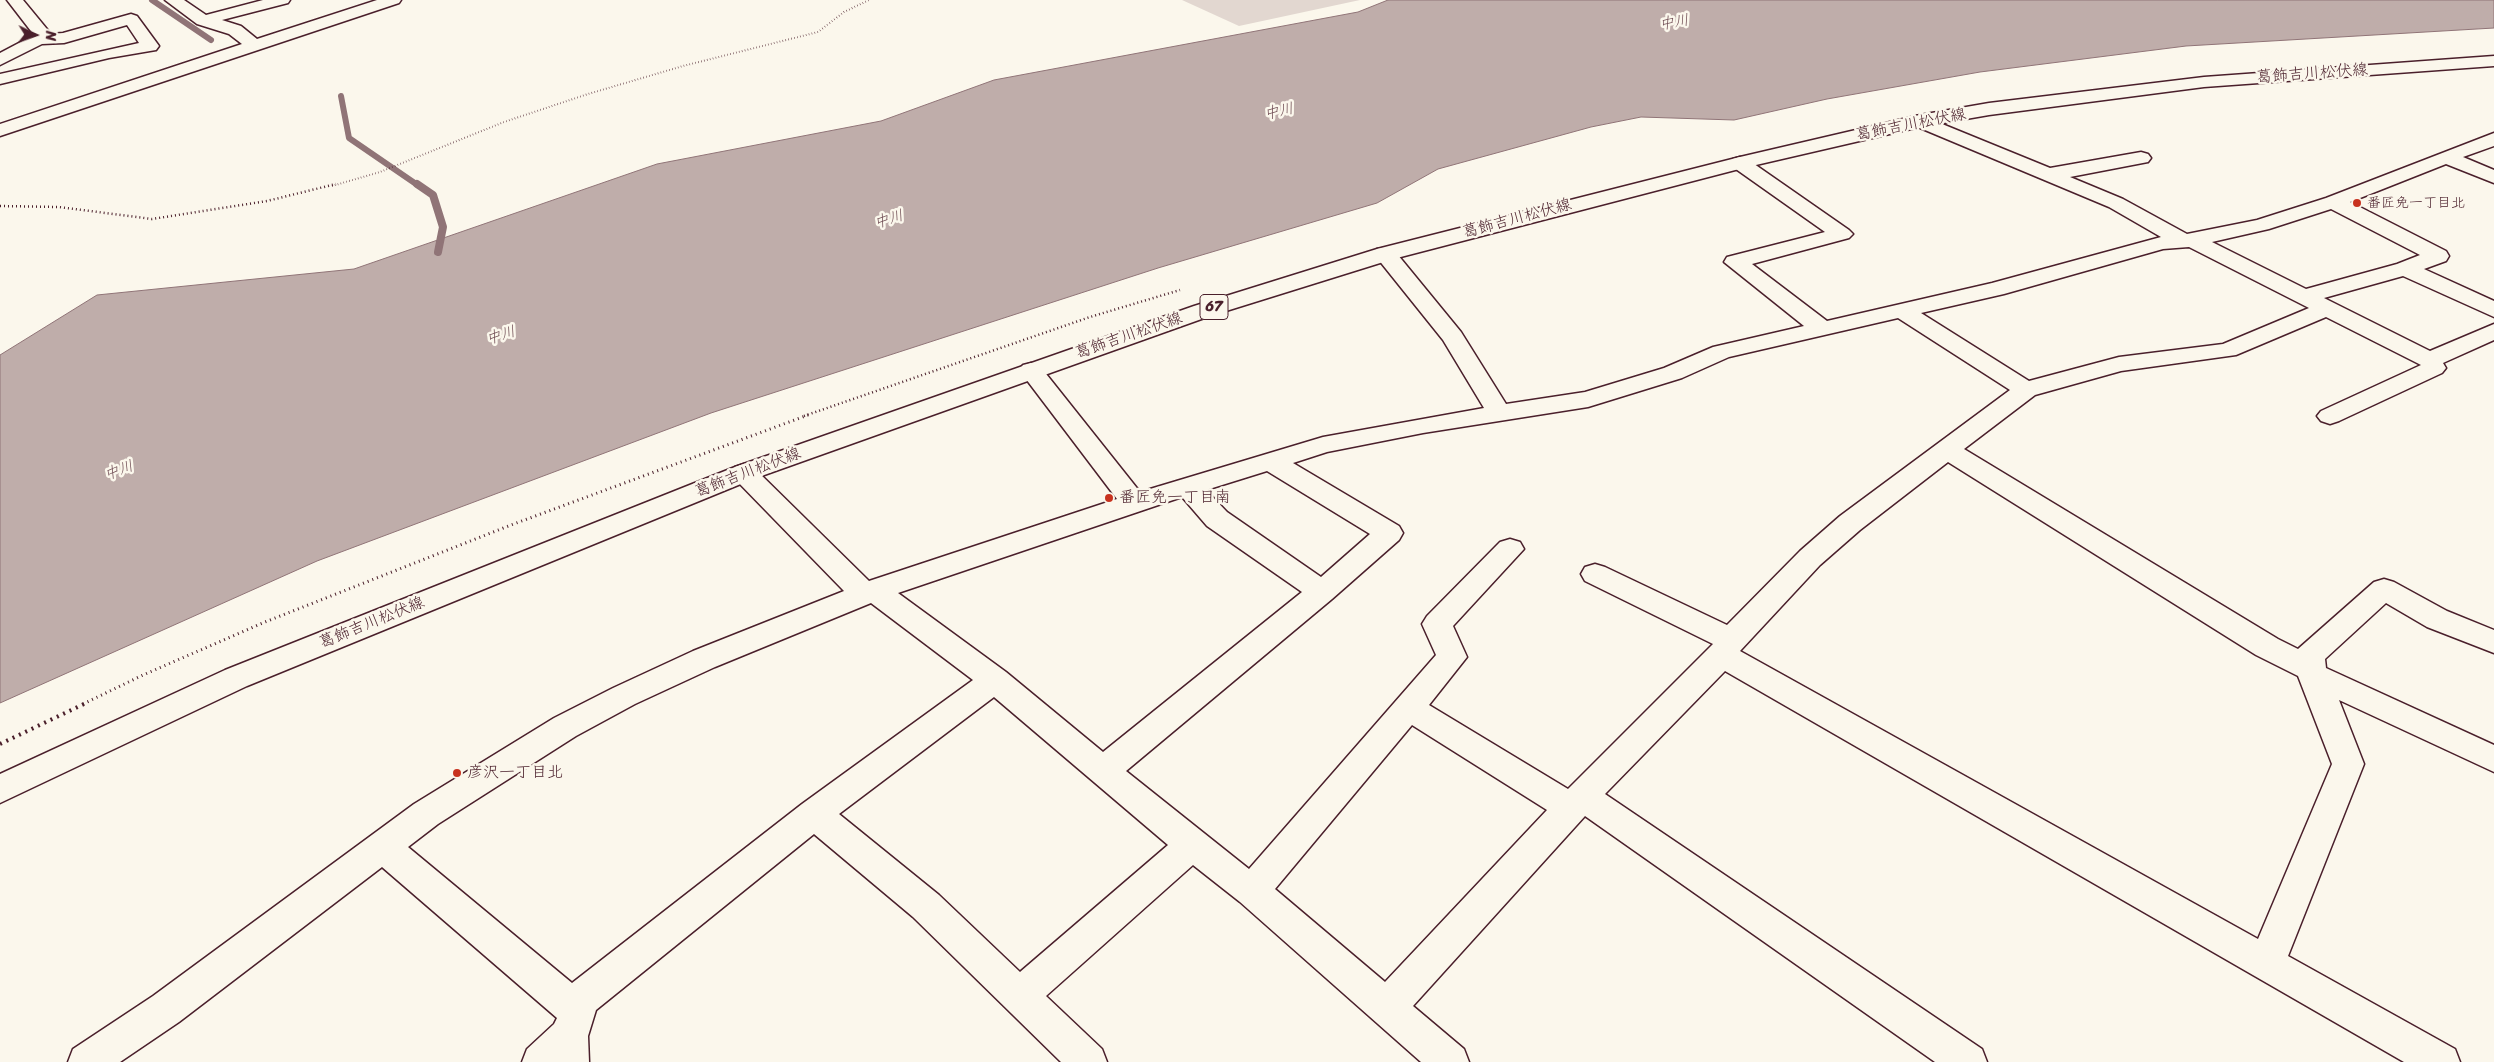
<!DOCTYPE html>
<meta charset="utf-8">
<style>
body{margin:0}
#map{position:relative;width:2494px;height:1062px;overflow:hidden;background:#fbf7ec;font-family:Sriracha,sans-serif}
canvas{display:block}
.north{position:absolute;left:10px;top:10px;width:50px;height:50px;-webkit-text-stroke:4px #fbf7ec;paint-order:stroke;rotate:93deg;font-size:14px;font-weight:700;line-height:20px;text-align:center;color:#4a1f2b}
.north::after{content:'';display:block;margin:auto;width:18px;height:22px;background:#4a1f2b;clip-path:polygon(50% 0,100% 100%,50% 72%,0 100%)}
</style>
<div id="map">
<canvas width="2494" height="1062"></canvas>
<div class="north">N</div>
</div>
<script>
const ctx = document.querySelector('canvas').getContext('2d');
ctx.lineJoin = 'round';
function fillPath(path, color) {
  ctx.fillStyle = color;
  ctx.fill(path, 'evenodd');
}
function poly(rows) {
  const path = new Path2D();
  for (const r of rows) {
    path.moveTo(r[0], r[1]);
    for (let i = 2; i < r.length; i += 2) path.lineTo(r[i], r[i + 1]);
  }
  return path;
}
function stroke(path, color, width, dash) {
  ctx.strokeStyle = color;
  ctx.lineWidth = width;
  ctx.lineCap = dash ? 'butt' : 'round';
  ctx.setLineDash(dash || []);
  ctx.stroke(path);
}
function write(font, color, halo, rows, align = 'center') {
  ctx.font = font + ' Sriracha,"Klee One",sans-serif';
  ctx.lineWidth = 5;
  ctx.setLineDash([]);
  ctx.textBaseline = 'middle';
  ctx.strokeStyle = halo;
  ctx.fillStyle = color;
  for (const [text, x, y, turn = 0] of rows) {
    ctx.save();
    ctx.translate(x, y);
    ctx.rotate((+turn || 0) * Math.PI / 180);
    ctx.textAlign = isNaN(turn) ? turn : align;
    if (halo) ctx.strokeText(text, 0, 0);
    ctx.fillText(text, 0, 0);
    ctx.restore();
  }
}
fillPath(poly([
 [1182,0,1360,0,1239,26]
]), '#e2d7d0');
const water = poly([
 [1388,0,2494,0,2494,28,2186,46,1980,72,1827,99,1734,120,1641,117,1591,127,1438,169,1377,203,1158,268,711,413,317,561,0,703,0,355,97,295,354,269,657,164,881,121,994,80,1358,12,1388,0]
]);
fillPath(water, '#bfadaa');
stroke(water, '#907477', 1);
stroke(poly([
 [152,0,211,40],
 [341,96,349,138,419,186]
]), '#907477', 6);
stroke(poly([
 [417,184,433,195,443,227,438,252]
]), '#907477', 8);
const minor = poly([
 [7,0,23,0,51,34,63,33,131,14,137,16,159,46,156,50,150,51,109,58,0,84,0,74,139,43,127,25,64,43,42,44,0,65,0,53,34,35,7,0],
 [165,0,184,0,206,15,263,0,290,0,288,3,222,20,241,26,257,39,377,0,401,0,399,3,0,136,0,124,242,44,229,34,197,24,165,0],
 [1920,115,2050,168,2141,152,2148,154,2151,158,2148,162,2070,177,2123,199,2187,234,2257,220,2326,198,2494,133,2494,146,2463,157,2494,170,2494,183,2446,164,2350,202,2446,251,2449,256,2446,261,2424,269,2494,301,2494,317,2403,276,2324,298,2430,351,2494,324,2494,340,2443,363,2446,368,2442,373,2339,421,2330,424,2321,421,2317,416,2321,411,2421,365,2326,317,2236,355,2121,371,2035,395,1964,449,2278,639,2298,649,2374,582,2384,579,2394,582,2447,611,2494,630,2494,653,2427,627,2386,603,2325,659,2326,668,2494,745,2494,772,2339,700,2364,764,2288,956,2455,1049,2460,1062,2404,1062,1725,671,1605,794,1982,1049,1987,1062,1935,1062,1585,816,1413,1006,1464,1049,1469,1062,1421,1062,1240,902,1193,865,1046,996,1102,1049,1107,1062,1061,1062,913,917,814,834,596,1010,588,1036,589,1062,522,1062,527,1049,554,1024,557,1018,382,867,179,1022,120,1062,68,1062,73,1049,153,996,414,804,554,718,613,688,693,651,844,591,735,479,731,473,735,467,744,464,753,467,869,581,1117,499,1023,375,1019,370,1023,365,1031,363,1039,365,1140,492,1323,437,1484,408,1443,340,1374,254,1377,249,1385,248,1393,249,1461,332,1506,404,1585,392,1664,368,1713,347,1804,326,1724,262,1727,257,1825,232,1733,167,1730,163,1733,159,1740,157,1747,159,1849,230,1853,234,1849,238,1752,264,1827,321,1992,283,2161,237,2109,207,1913,125,1911,121,1913,117,1920,115],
 [2331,209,2420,255,2397,264,2306,289,2212,242,2269,229,2331,209],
 [2189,247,2309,308,2223,344,2119,357,2029,381,1921,313,2004,294,2163,249,2189,247],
 [1898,318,2010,390,1840,516,1800,551,1727,625,1605,567,1595,564,1585,567,1581,574,1585,581,1713,644,1568,789,1429,705,1467,657,1453,626,1524,549,1520,542,1510,539,1500,542,1427,616,1422,624,1436,655,1249,869,1126,771,1332,599,1399,540,1403,533,1399,526,1293,463,1327,452,1423,433,1588,407,1682,378,1729,357,1898,318],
 [1948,462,2256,655,2298,676,2332,764,2258,939,1740,651,1820,565,1860,530,1948,462],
 [1267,471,1370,534,1321,577,1227,512,1206,490,1267,471],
 [1182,497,1207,526,1302,592,1103,752,1006,672,898,593,1182,497],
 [871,603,973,680,802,804,572,983,408,847,438,824,576,736,635,704,715,667,871,603],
 [994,697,1168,845,1020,972,939,895,839,814,994,697],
 [1412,725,1547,810,1385,982,1275,889,1412,725]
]);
const major = poly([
 [2494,56,2494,66,2204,87,1989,115,1920,127,1743,168,1393,259,1210,316,753,479,247,686,0,803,0,774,225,670,735,467,1194,306,1377,249,1740,157,1920,115,1989,103,2204,77,2494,56]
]);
stroke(minor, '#4a1f2b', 3);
stroke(major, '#4a1f2b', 3);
stroke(poly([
 [332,186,380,172,504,122,588,94,683,66,818,32,844,12,869,0]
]), '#4a1f2b', 2, [0.5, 2.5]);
stroke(poly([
 [0,206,59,207,152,219,267,201,336,184],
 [804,416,1090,317,1180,290]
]), '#4a1f2b', 2.5, [1, 3]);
stroke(poly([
 [83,704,143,675,265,622,511,525,808,415]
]), '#4a1f2b', 3, [1, 4]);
stroke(poly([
 [0,744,86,703]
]), '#4a1f2b', 4, [2, 5]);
fillPath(minor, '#fbf7ec');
fillPath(major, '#fbf7ec');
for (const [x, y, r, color] of [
 [2357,203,5,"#c8321e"],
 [1109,498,5,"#c8321e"],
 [457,773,5,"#c8321e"]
]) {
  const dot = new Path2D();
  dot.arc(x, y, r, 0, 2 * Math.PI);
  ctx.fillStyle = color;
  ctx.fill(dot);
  stroke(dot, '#fbf7ec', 2);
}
write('14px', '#4a1f2b', '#fbf7ec', [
 ["番匠免一丁目北",2367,203]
], 'left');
write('italic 15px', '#6d4a51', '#fbf7ec', [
 ["中川",1674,23,-10],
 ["中川",1279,112,-13],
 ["中川",889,220,-17],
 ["中川",501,336,-17],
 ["中川",119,471,-20]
]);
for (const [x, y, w] of [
 [1214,307,28]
]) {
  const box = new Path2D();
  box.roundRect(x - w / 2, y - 12.5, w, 25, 4);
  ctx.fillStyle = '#fbf7ec';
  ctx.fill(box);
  stroke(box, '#4a1f2b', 1);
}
write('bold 15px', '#4a1f2b', null, [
 ["67",1214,307]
]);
write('16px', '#4a1f2b', '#fbf7ec', [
 ["葛飾吉川松伏線",2312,74,-4],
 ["葛飾吉川松伏線",1911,125,-11],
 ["葛飾吉川松伏線",1517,219,-15],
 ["葛飾吉川松伏線",1129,336,-19],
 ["葛飾吉川松伏線",748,473,-21],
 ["葛飾吉川松伏線",372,623,-22]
]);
write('16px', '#4a1f2b', '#fbf7ec', [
 ["番匠免一丁目南",1119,498],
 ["彦沢一丁目北",467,773]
], 'left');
</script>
